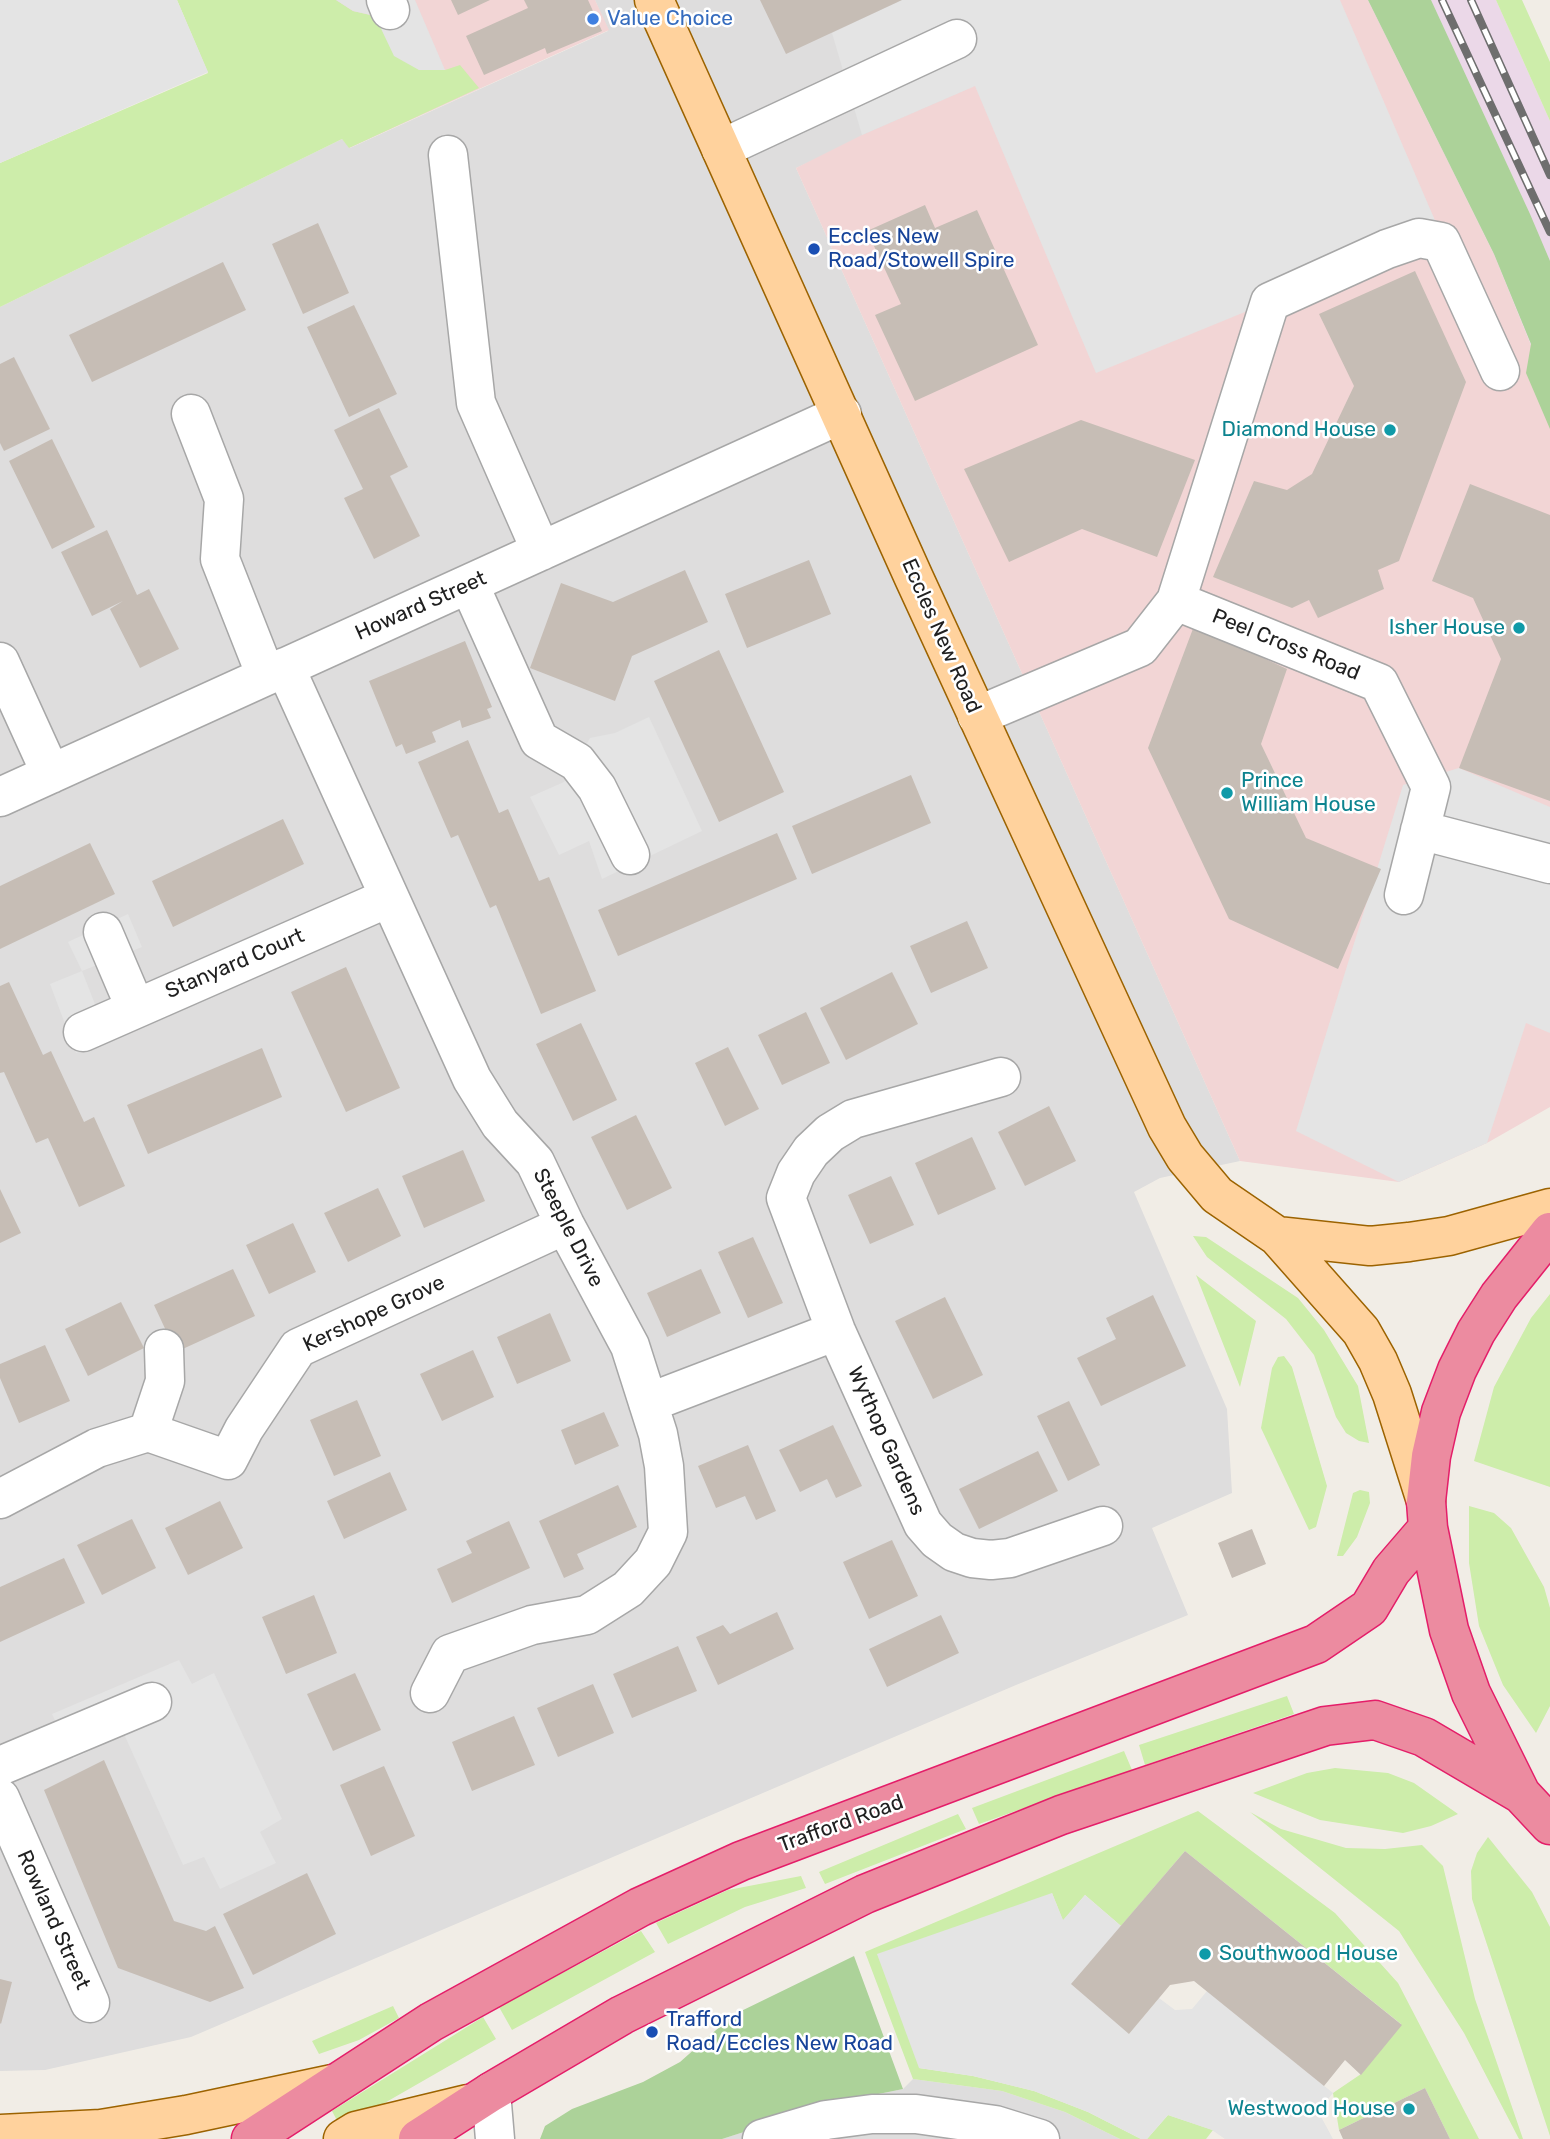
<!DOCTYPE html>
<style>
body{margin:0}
canvas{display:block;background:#f1ede6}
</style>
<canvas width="1550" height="2139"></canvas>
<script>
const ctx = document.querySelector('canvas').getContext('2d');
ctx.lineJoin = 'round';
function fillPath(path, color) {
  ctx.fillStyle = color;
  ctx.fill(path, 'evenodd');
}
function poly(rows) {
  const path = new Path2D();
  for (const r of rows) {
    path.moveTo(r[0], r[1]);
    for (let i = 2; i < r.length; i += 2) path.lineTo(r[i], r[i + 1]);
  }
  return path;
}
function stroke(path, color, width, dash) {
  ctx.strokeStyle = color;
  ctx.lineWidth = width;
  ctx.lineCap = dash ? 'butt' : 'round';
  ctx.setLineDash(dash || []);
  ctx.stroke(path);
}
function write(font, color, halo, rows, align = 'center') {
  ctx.font = font + ' Rubik,sans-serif';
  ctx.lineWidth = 5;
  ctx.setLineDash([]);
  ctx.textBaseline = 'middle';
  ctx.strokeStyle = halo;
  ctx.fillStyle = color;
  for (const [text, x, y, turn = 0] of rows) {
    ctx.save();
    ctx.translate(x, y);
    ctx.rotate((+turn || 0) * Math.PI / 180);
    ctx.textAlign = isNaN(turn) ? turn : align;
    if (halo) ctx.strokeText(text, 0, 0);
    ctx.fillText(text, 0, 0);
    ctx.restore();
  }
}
fillPath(poly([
 [595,0,1171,0,796,168,1240,1161,1160,1178,1134,1192,1227,1409,1232,1493,1152,1528,1188,1615,1016,1685,191,2037,45,2070,0,2071,0,307,342,139,350,148,608,31],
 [913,2079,1002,2091,1065,2112,1120,2139,722,2139,834,2103,903,2089]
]), '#dedddd');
fillPath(poly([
 [277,0,595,0,609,30,349,148],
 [1171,0,1368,0,1494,254,1531,345,1550,371,1550,1107,1487,1143,1399,1182,1240,1161,796,168,862,135]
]), '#f2d5d5');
fillPath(poly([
 [1368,0,1496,0,1550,121,1550,371,1531,345,1494,254]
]), '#ebd8e8');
fillPath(poly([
 [177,0,336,0,353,11,375,16,419,70,445,70,460,65,479,88,349,148,342,139,0,307,0,163,208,73],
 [1496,0,1522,0,1550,62,1550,121],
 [1193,1236,1206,1237,1298,1298,1324,1330,1358,1386,1369,1443,1359,1441,1346,1433,1336,1417,1314,1355,1286,1319,1207,1257],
 [1196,1275,1256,1321,1240,1387],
 [1550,1294,1550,1487,1474,1461,1494,1387,1531,1318],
 [1284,1356,1292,1367,1327,1486,1316,1527,1309,1530,1261,1428,1272,1368,1278,1357],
 [1360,1490,1369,1492,1370,1503,1357,1537,1343,1556,1337,1556,1353,1493],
 [1469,1506,1494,1513,1511,1528,1544,1587,1550,1608,1550,1706,1536,1733,1503,1685,1479,1626,1469,1563],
 [1287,1696,1294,1714,1145,1765,1139,1745],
 [1124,1751,1132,1770,979,1824,972,1808],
 [1335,1768,1388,1773,1414,1783,1458,1814,1431,1826,1403,1833,1320,1820,1253,1793,1307,1773],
 [1198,1811,1335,1913,1398,1983,1479,2139,1450,2139,1425,2088,1339,2130,1333,2093,1361,2074,1401,2024,1185,1851,1121,1926,1085,1895,1063,1921,1052,1893,919,2068,973,2076,1034,2091,1088,2112,1141,2139,1120,2139,1065,2112,1002,2091,913,2079,865,1952],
 [1250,1812,1281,1829,1346,1848,1385,1849,1422,1845,1443,1866,1475,1999,1523,2139,1519,2139,1464,2033,1399,1931],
 [958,1814,966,1829,825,1884,819,1872],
 [1488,1837,1532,1892,1550,1927,1550,2136,1472,1899,1471,1871,1477,1853],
 [801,1876,806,1888,745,1907,668,1944,656,1923,728,1890],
 [641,1931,655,1952,512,2030,499,2007],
 [393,2006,399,2018,359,2040,319,2054,312,2041],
 [483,2017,496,2039,341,2128,332,2111],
 [1168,2115,1213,2130,1206,2139,1147,2139]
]), '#cdedaa');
fillPath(poly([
 [1368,0,1431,0,1530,214,1550,261,1550,429,1526,373,1531,344,1494,254],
 [854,1956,903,2089,834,2103,722,2139,540,2139,545,2126,572,2109,643,2082,680,2062,733,2015]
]), '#acd299');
fillPath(poly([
 [0,0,177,0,208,72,0,163],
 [336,0,415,0,445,70,419,70,394,56,375,16,353,11],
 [902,0,1340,0,1440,232,1096,373,975,86,862,135,832,33],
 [649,717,702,831,602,879,589,841,559,855,530,797,564,782,590,738,615,733],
 [1459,768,1550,807,1550,1033,1526,1023,1487,1143,1399,1182,1296,1131,1403,785],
 [128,914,142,947,82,971,109,1040,76,1053,50,984,82,971,68,942],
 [179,1660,192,1684,214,1673,282,1819,260,1832,276,1863,220,1889,204,1857,183,1865,124,1734,73,1759,52,1714],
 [1052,1893,1063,1920,1085,1895,1121,1926,1129,2034,1159,1998,1175,2010,1192,2009,1207,1991,1333,2093,1318,2111,1333,2139,1225,2139,1212,2130,1168,2115,1147,2139,1141,2139,1088,2112,1034,2091,973,2076,919,2068,877,1954]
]), '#e4e4e4');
fillPath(poly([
 [451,0,490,0,458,15],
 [524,0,588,0,602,31,547,54,545,48,484,75,466,36,528,8],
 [760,0,902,0,786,54],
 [925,205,935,228,977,210,1038,345,915,401,875,315,901,304,867,231],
 [318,223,349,293,303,314,272,244],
 [223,262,246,310,92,382,69,335],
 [1415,271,1466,382,1399,561,1378,570,1384,589,1318,618,1309,600,1292,608,1213,577,1254,481,1287,490,1312,474,1354,386,1319,314],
 [354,305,397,394,349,417,307,327],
 [14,357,50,429,4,451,0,443,0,364],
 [379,408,408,467,390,476,420,536,374,559,344,498,363,489,334,430],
 [1081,420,1195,460,1157,557,1082,529,1009,562,964,469],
 [52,439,95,527,52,549,9,461],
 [1470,484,1550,515,1550,801,1459,768,1501,659,1473,598,1432,581],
 [107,530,137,595,149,589,179,649,140,668,110,609,123,601,92,616,61,552],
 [809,560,831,614,747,648,725,594],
 [685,570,708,622,632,656,615,701,530,668,561,583,613,602],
 [1194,626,1287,669,1261,744,1306,838,1381,869,1338,969,1229,919,1148,748],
 [465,641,492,707,487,709,491,718,462,728,460,720,432,732,436,742,406,754,402,744,396,747,369,681],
 [719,650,784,792,719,822,654,681],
 [468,740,499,813,508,809,539,881,549,877,596,991,541,1014,496,905,490,908,458,835,451,838,418,762],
 [911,775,931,823,812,874,792,826],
 [283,819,304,864,173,927,152,881],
 [777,833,797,879,618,956,598,910],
 [90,843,115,894,0,949,0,886],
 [967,921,988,968,931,993,910,946],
 [346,967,400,1088,346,1112,291,992],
 [892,972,918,1024,846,1060,820,1008],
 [9,982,43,1055,51,1051,84,1122,94,1117,125,1186,79,1207,48,1138,36,1143,4,1072,0,1073,0,986],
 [806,1012,830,1063,782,1085,758,1035],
 [581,1023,617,1100,573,1121,536,1044],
 [728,1047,759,1109,725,1126,695,1063],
 [262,1048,282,1097,148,1154,127,1105],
 [1049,1106,1076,1161,1025,1186,998,1132],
 [636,1115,672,1188,627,1210,591,1137],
 [972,1137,996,1189,938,1215,915,1163],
 [463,1150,485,1201,424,1228,402,1176],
 [891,1176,914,1225,870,1244,848,1195],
 [378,1188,401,1236,348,1262,324,1213],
 [0,1189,21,1233,0,1243],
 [293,1223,316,1272,269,1294,246,1245],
 [753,1237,783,1303,748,1318,718,1252],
 [233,1269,255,1316,176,1352,154,1305],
 [701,1269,721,1313,667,1337,647,1293],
 [1153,1295,1186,1366,1101,1406,1077,1358,1116,1339,1106,1318],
 [945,1297,983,1375,933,1399,895,1321],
 [121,1302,144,1348,88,1376,65,1329],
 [550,1313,571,1361,517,1384,497,1337],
 [45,1345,70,1401,19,1423,0,1378,0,1364],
 [473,1350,494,1397,442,1421,420,1374],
 [357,1400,381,1456,334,1476,310,1420],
 [1069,1401,1100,1465,1068,1481,1037,1416],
 [604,1412,619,1446,575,1465,561,1430],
 [833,1425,862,1486,836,1498,827,1479,800,1492,779,1450],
 [748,1445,776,1511,756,1520,745,1496,716,1508,698,1466],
 [1038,1451,1058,1491,979,1529,959,1489],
 [390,1472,407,1510,344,1539,327,1501],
 [618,1485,637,1527,577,1554,584,1569,564,1578,539,1521],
 [220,1501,243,1548,188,1575,165,1528],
 [132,1519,156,1568,102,1595,77,1545],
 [509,1521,530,1568,452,1603,437,1569,472,1553,466,1541],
 [1252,1529,1266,1564,1232,1578,1218,1543],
 [892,1540,918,1596,869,1619,843,1562],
 [64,1558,85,1603,0,1642,0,1587],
 [314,1595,337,1653,286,1674,262,1617],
 [777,1612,794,1649,718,1685,696,1637,723,1625,730,1634],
 [941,1615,959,1653,887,1687,869,1649],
 [678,1646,697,1691,632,1718,613,1674],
 [355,1673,381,1730,333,1751,307,1694],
 [593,1684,614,1733,558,1757,537,1708],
 [514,1716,535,1765,472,1791,452,1742],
 [104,1760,174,1921,206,1931,215,1926,244,1988,210,2002,118,1968,44,1790],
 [384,1766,415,1836,371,1856,340,1785],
 [1185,1851,1402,2025,1361,2075,1345,2060,1324,2086,1194,1981,1170,1985,1129,2034,1071,1984],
 [307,1873,336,1934,253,1975,223,1914],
 [0,1979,12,1982,1,2024,0,2023],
 [1425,2088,1450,2139,1343,2139,1339,2130]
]), '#c6bdb5');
const minor = poly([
 [386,0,390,10],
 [721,149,957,39],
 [448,155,476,403,541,551],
 [191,414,224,499,220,559,266,676],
 [469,584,539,740,577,762,597,788,630,855],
 [1176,601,1270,302,1387,249,1419,238,1441,242,1500,371],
 [0,662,51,774],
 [285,667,472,1079,500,1124,535,1162,565,1225,630,1346,658,1434,664,1466,668,1532,653,1562,628,1589,587,1615,532,1625,450,1654,430,1693],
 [977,716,1140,647,1176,601,1379,683,1431,787,1404,895],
 [0,797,842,414],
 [1420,830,1550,864],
 [103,932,135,1007],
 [83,1032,388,898],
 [1001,1077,853,1119,830,1133,811,1151,796,1173,786,1198,836,1331,923,1524,937,1540,954,1552,972,1558,991,1560,1010,1558,1103,1526],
 [648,1403,836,1331],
 [148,1432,165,1381,164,1349],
 [0,1499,97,1448,148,1432,228,1460,244,1429,298,1348,565,1225],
 [0,1766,152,1702],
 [0,1798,90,2003],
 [491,2092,495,2139],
 [762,2139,826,2120,872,2114,916,2114,995,2125,1040,2139]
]);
const major = poly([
 [654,0,914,578,1167,1127,1185,1157,1217,1195,1277,1236,1361,1331,1378,1361,1392,1394,1426,1501],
 [1277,1236,1370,1246,1409,1242,1449,1236,1550,1208],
 [0,2134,101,2129,186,2115,332,2084],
 [343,2139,356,2131,468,2104]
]);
const highway = poly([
 [1550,1232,1499,1296,1476,1332,1457,1370,1441,1412,1431,1456,1426,1501,1428,1528,1449,1630,1471,1693,1521,1794,1550,1825],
 [251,2139,431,2022,640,1907,741,1861,1316,1644,1369,1608,1391,1571,1428,1528],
 [418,2139,491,2092,622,2015,865,1894,1061,1815,1325,1726,1375,1720,1424,1737,1521,1794]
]);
stroke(minor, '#a7a7a7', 41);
stroke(major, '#9c6300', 41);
stroke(highway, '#e41e69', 41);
stroke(minor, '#fff', 38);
stroke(major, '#ffd29d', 38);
stroke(highway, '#ec8ba0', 38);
const rail = poly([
 [1442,0,1550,232],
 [1471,0,1550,175]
]);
stroke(rail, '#6e6e6e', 8);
stroke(rail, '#fff', 5, [16]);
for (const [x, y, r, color] of [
 [593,19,7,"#3f7fe0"],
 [814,249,7,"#1a4fb4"],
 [1390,430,7,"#0f9aa8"],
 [1519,628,7,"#0f9aa8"],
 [1227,793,7,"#0f9aa8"],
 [1205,1954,7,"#0f9aa8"],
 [652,2032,7,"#1a4fb4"],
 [1409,2109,7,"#0f9aa8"]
]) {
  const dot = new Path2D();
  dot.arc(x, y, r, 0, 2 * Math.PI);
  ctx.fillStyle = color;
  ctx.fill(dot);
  stroke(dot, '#fff', 2.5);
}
write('21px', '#366cbe', '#fff', [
 ["Value Choice",607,19]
], 'left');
write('21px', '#164399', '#fff', [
 ["Eccles New",828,237],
 ["Road/Stowell Spire",828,261],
 ["Trafford",666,2020],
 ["Road/Eccles New Road",666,2044]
], 'left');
write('21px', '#0d838f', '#fff', [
 ["Diamond House",1376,430],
 ["Isher House",1505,628],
 ["Prince",1241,781,"left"],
 ["William House",1241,805,"left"],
 ["Southwood House",1219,1954,"left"],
 ["Westwood House",1395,2109]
], 'right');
write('21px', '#202020', '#fff', [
 ["Howard Street",421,606,-24],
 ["Eccles New Road",941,636,66],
 ["Peel Cross Road",1286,645,22],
 ["Stanyard Court",235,964,-23],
 ["Steeple Drive",568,1228,63],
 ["Kershope Grove",374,1314,-25],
 ["Wythop Gardens",886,1441,66],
 ["Trafford Road",841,1824,-20],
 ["Rowland Street",53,1920,66]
]);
</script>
